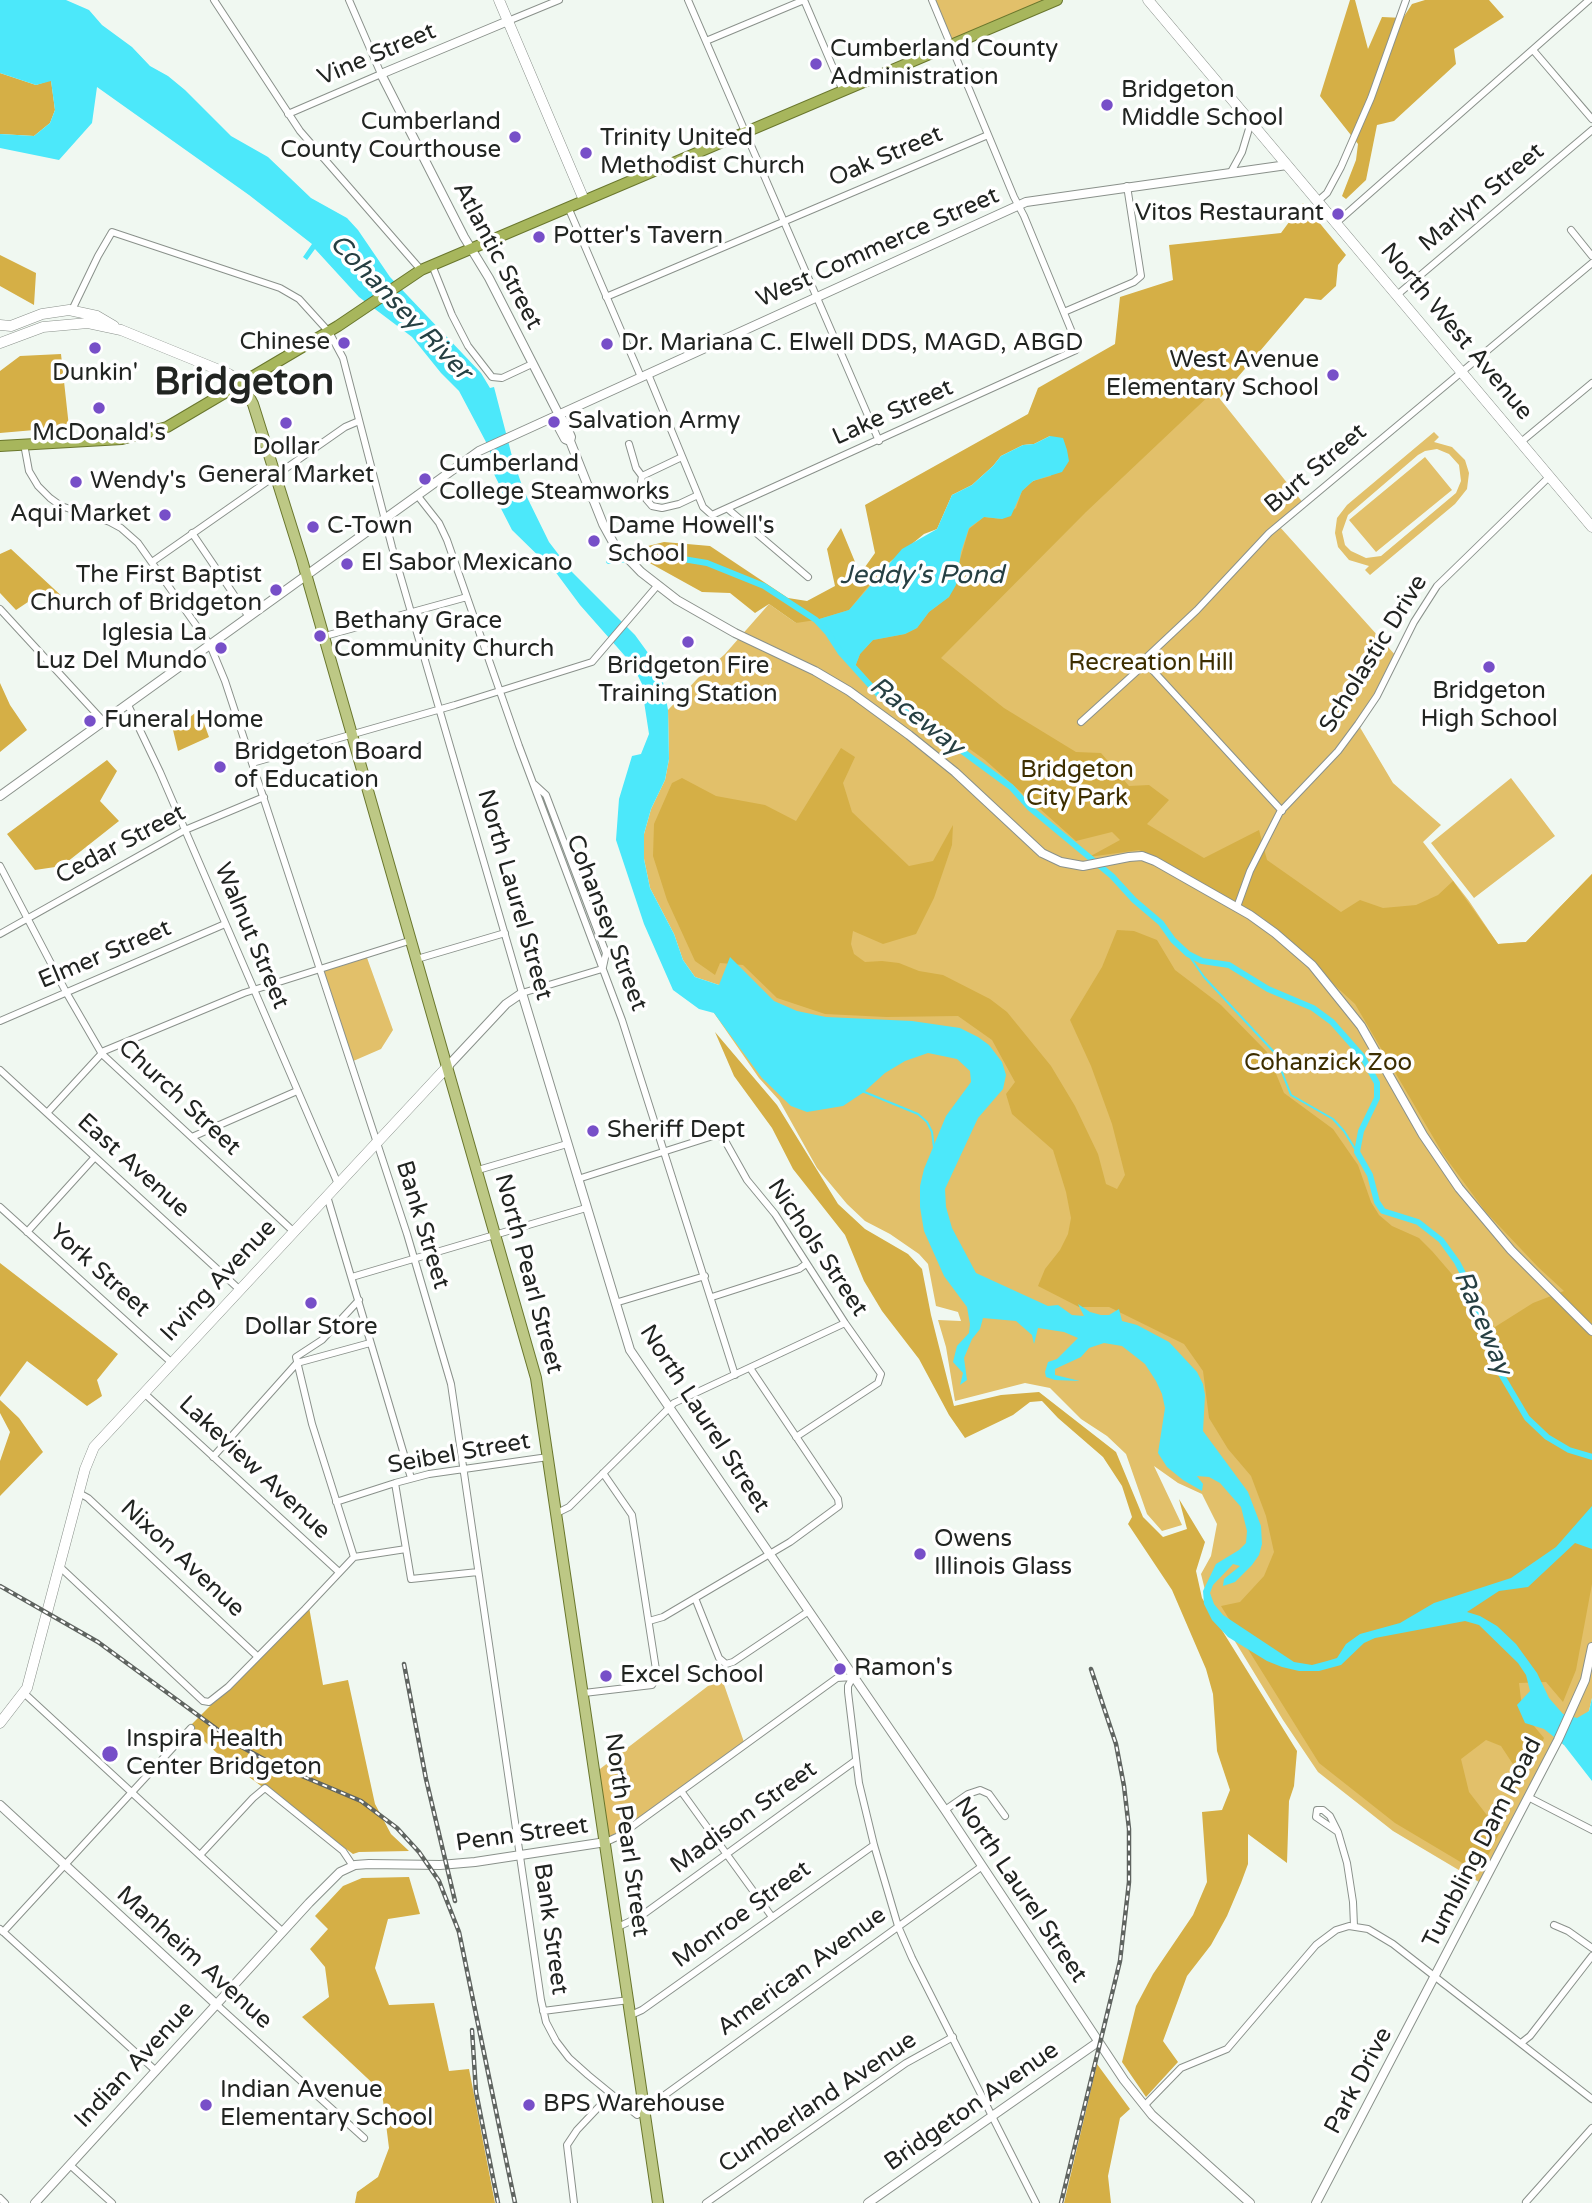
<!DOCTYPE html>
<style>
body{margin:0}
canvas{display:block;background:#f0f8f1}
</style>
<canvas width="1592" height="2203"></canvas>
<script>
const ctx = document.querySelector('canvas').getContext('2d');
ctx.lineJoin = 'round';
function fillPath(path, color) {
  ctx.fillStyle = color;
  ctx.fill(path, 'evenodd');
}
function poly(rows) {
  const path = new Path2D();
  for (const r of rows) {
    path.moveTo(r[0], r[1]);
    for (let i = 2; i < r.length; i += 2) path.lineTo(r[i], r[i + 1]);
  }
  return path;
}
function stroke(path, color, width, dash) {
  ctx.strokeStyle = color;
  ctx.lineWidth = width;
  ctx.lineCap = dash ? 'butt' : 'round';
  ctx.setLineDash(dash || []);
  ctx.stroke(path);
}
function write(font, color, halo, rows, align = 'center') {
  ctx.font = font + ' "Varela Round",sans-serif';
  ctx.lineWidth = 7;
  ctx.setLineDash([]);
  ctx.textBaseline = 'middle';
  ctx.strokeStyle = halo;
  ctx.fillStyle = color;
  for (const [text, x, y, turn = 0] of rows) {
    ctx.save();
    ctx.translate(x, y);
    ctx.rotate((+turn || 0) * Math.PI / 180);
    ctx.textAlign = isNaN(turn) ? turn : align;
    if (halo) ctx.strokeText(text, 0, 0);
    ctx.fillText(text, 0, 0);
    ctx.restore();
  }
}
fillPath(poly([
 [932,0,1057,0,951,45],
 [1204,379,1304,504,1279,526,1397,657,1358,724,1393,783,1441,825,1423,842,1469,901,1498,944,1526,942,1592,874,1592,1698,1589,1711,1564,1745,1559,1740,1484,1885,1393,1831,1318,1772,1283,1720,1206,1594,1201,1574,1211,1556,1217,1524,1202,1494,1178,1483,1154,1466,1182,1525,1162,1531,1147,1514,1126,1454,1107,1436,1081,1419,1050,1388,1025,1383,955,1401,946,1347,938,1320,961,1321,958,1312,936,1306,928,1264,919,1254,890,1234,865,1221,847,1204,817,1168,779,1100,759,1078,714,1013,719,985,695,977,683,960,674,934,650,888,644,859,644,834,651,809,665,780,669,759,668,710,698,678,725,654,769,604,796,623],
 [1434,432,1439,437,1434,442,1452,447,1465,460,1469,473,1467,489,1455,504,1370,575,1365,570,1369,566,1349,560,1338,547,1335,533,1337,518,1347,505],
 [1437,449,1449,454,1459,465,1461,481,1456,493,1381,556,1366,558,1351,551,1345,545,1342,532,1348,515,1418,455,1425,451],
 [1425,457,1452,490,1376,552,1349,520],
 [1511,778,1555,836,1474,898,1431,843],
 [366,955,393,1030,381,1049,351,1062,320,969],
 [721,1676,745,1745,606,1842,596,1772]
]), '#e2c06a');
fillPath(poly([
 [1350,0,1355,0,1368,49,1382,17,1403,18,1412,4,1425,0,1489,0,1504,17,1454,49,1456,64,1394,121,1377,125,1366,180,1346,199,1342,196,1356,160,1358,144,1320,96],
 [0,73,36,85,51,80,55,110,50,123,34,136,0,134],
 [1303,203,1346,255,1338,265,1336,286,1321,300,1305,298,1221,397,1214,391,1086,512,941,658,1004,708,1076,752,1101,753,1129,786,1149,785,1169,800,1147,824,1204,858,1259,830,1267,860,1341,912,1360,900,1383,908,1416,905,1438,895,1453,881,1498,944,1526,942,1592,874,1592,1584,1576,1670,1563,1702,1546,1682,1519,1683,1521,1699,1528,1719,1544,1738,1524,1781,1501,1746,1486,1740,1461,1759,1469,1792,1500,1832,1479,1873,1395,1823,1319,1763,1221,1606,1240,1602,1264,1576,1274,1552,1266,1516,1251,1476,1228,1449,1209,1418,1203,1371,1184,1344,1109,1307,1079,1307,1038,1286,1045,1269,1060,1250,1068,1234,1071,1218,1066,1192,1053,1150,1012,1114,1006,1094,1015,1082,992,1040,958,1016,886,1017,825,1014,777,998,743,965,720,963,715,975,695,961,667,900,653,856,654,824,672,783,682,778,716,796,765,805,796,821,841,748,855,757,843,783,852,812,909,866,933,861,953,825,952,845,946,863,934,898,916,934,883,944,853,931,851,944,854,954,865,962,882,961,899,963,919,971,943,975,990,999,1007,1012,1051,1066,1075,1106,1098,1154,1106,1184,1117,1189,1125,1175,1112,1124,1091,1066,1070,1020,1102,967,1117,930,1134,931,1157,940,1175,970,1221,1005,1267,1052,1284,1093,1333,1129,1358,1165,1371,1202,1379,1215,1392,1226,1419,1238,1432,1251,1463,1287,1487,1332,1533,1303,1564,1291,1538,1267,1485,1211,1443,1154,1355,1004,1329,980,1311,958,1263,918,1169,864,1139,850,1089,857,1120,840,1112,832,1076,841,985,760,936,725,930,722,924,723,879,695,855,667,860,654,873,640,905,634,917,628,929,612,949,597,969,529,984,517,1002,519,1016,508,1022,491,1033,481,1051,476,1050,436,1034,444,1023,445,1001,456,993,466,972,485,952,495,937,529,924,534,884,567,849,610,816,620,796,623,769,604,755,613,730,593,702,592,628,551,664,542,710,546,788,598,807,601,835,586,827,549,841,528,860,574,875,553,865,505,1028,414,1038,388,1115,344,1120,297,1173,280,1169,245,1281,233],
 [0,255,36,273,34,305,0,286],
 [61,354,69,427,0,433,0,371,20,356],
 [11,549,67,601,40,594,16,610,0,593,0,554],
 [0,683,10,705,27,730,0,752],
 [199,710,209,737,178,751,173,730],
 [107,760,117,771,100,801,119,821,62,866,35,870,7,834],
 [715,1032,777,1105,838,1204,865,1229,908,1254,922,1269,931,1315,954,1406,1001,1395,1039,1392,1116,1452,1143,1517,1163,1537,1187,1529,1179,1499,1205,1542,1196,1571,1202,1598,1297,1751,1294,1786,1289,1801,1287,1863,1248,1834,1248,1864,1241,1883,1227,1916,1211,1945,1187,1976,1163,2041,1178,2062,1146,2097,1122,2062,1136,2006,1153,1974,1193,1915,1207,1882,1202,1812,1222,1810,1230,1790,1217,1751,1213,1694,1206,1669,1172,1590,1128,1524,1132,1517,1122,1486,1103,1457,1058,1418,1042,1401,1030,1402,1013,1415,965,1438,949,1415,919,1359,882,1311,864,1281,845,1235,793,1169,772,1128,734,1076],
 [0,1263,118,1354,97,1380,102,1396,87,1406,27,1361,0,1397],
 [0,1400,19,1418,43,1452,0,1496,0,1461,10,1432,0,1413],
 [309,1607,323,1685,348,1680,375,1804,391,1834,409,1851,359,1852,353,1854,218,1754,189,1727],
 [409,1877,420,1914,388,1919,375,1968,389,2005,434,2003,449,2071,469,2069,495,2203,355,2203,357,2192,378,2177,389,2148,382,2092,302,2017,329,1997,325,1967,310,1949,328,1929,315,1916,343,1886,362,1878],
 [1097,2064,1130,2109,1120,2118,1108,2176,1111,2203,1064,2203]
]), '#d5af46');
fillPath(poly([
 [0,0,66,0,89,10,102,25,132,47,150,66,168,76,185,90,231,136,268,157,311,198,347,218,358,230,390,277,481,373,490,388,494,387,513,460,524,491,549,542,572,572,635,635,651,657,663,682,668,710,669,759,665,780,651,809,644,834,644,859,650,888,674,934,683,960,695,977,719,985,730,957,774,1001,797,1011,826,1017,912,1021,960,1028,978,1037,989,1045,1002,1062,1006,1075,1003,1089,978,1118,945,1189,946,1207,952,1228,976,1273,1048,1306,1058,1305,1072,1315,1084,1316,1078,1304,1090,1312,1101,1315,1109,1315,1119,1309,1122,1321,1137,1325,1169,1342,1197,1372,1203,1384,1205,1395,1203,1431,1248,1492,1261,1526,1262,1544,1259,1555,1252,1565,1235,1582,1223,1586,1224,1579,1240,1566,1233,1564,1213,1585,1210,1593,1214,1604,1223,1615,1294,1662,1312,1665,1327,1661,1337,1658,1346,1644,1360,1634,1400,1623,1434,1603,1511,1578,1556,1547,1592,1506,1592,1549,1575,1543,1528,1587,1499,1591,1467,1612,1480,1616,1497,1626,1516,1644,1537,1673,1549,1698,1563,1714,1577,1718,1589,1711,1592,1698,1592,1781,1564,1745,1544,1729,1525,1723,1517,1705,1530,1691,1526,1675,1518,1663,1479,1625,1465,1621,1375,1638,1364,1643,1341,1665,1319,1671,1299,1671,1282,1667,1267,1661,1228,1637,1212,1620,1204,1604,1203,1591,1216,1564,1239,1550,1246,1543,1247,1531,1241,1507,1220,1483,1209,1477,1197,1476,1203,1484,1202,1491,1183,1480,1167,1467,1158,1453,1165,1408,1162,1394,1156,1381,1145,1364,1122,1346,1104,1343,1089,1348,1081,1357,1055,1369,1055,1375,1080,1381,1055,1380,1046,1377,1045,1372,1048,1362,1057,1359,1078,1338,1064,1332,1038,1328,1034,1344,1032,1335,1016,1321,983,1318,980,1329,972,1339,964,1358,967,1380,960,1385,963,1373,953,1362,957,1346,969,1333,970,1324,967,1307,944,1276,924,1231,920,1207,920,1186,924,1169,946,1116,971,1082,970,1071,957,1059,928,1053,905,1061,885,1073,864,1092,843,1106,807,1112,791,1106,762,1078,714,1013,699,1009,673,990,644,924,616,840,619,799,632,756,641,754,649,734,641,682,632,664,580,605,557,574,512,530,492,491,499,484,494,474,497,470,486,442,459,391,441,373,412,337,359,297,315,249,307,260,303,257,312,244,249,195,97,87,92,123,59,160,0,148,0,134,34,136,50,123,55,110,51,81,36,85,0,73],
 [1050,436,1063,438,1067,450,1069,461,1062,472,1033,481,1022,491,1011,516,1002,519,984,517,969,528,961,552,956,585,949,597,929,612,917,628,905,634,873,640,860,654,855,667,841,653,828,633,816,620,849,610,902,549,937,529,952,495,972,485,993,466,1001,456,1023,445,1034,444]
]), '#4ce8fa');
stroke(poly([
 [1188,954,1204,977,1274,1052,1291,1095,1333,1119,1344,1131,1357,1152],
 [862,1091,918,1114,927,1122,932,1132,934,1148]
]), '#4ce8fa', 2);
stroke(poly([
 [609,561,637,558,677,558,707,563,764,586,816,620,828,633,841,653,879,695,924,723,1011,787,1030,808,1112,876,1134,900,1161,923,1173,940,1188,954,1202,961,1229,965,1268,989,1313,1008,1332,1022,1362,1056,1377,1083,1377,1098,1361,1131,1357,1152,1370,1175,1377,1202,1383,1211,1418,1222,1441,1240,1457,1262,1472,1291,1484,1336,1501,1374,1527,1418,1547,1437,1569,1450,1592,1457]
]), '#4ce8fa', 6);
const minor = poly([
 [214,0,300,131,421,270],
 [688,0,879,441],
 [508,21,559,0],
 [706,41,804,0,843,91],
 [1533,50,1592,119],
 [288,114,381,74,349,0],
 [1231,172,1242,152,1251,122],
 [1318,201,1327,193,1341,167,1371,98,1406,0],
 [568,207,641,377],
 [1336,223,1589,0],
 [1571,230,1592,256],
 [432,265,452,315,468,346,492,377,502,378,532,364],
 [1397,295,1592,130],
 [606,297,988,135],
 [72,310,98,256,112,232,280,288,299,299,329,332,343,358,392,547,522,993,602,969],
 [1064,312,1134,282,1141,276,1127,186],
 [648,374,703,507,712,515,1076,350,1076,342,1024,216,1014,197,932,0],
 [1521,442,1592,383],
 [24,444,29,471,38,486,50,498,61,506,110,522,121,528,138,543,210,645,225,681,407,1234,451,1384,541,2000,546,2022,556,2041,569,2058,588,2075,637,2115,981,1867],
 [629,444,636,468,642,476],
 [682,457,642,476,641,482,646,499,652,506,662,508,679,504,698,495],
 [417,495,439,523,447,540,519,746,622,1020,735,1375],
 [728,509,808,577],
 [192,533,249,617],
 [152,562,345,427,359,421],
 [0,609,104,722],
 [325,636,467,597],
 [1146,663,1282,811],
 [128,705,160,772,338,1184],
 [1081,722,1146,663,1148,656,1197,610,1269,533,1592,263],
 [252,763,455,705,592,662,657,586],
 [534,784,546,795,606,953,603,967],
 [0,866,66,992,102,1054,293,1231],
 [1237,907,1250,871,1280,812,1338,751,1358,724,1377,696,1414,622,1437,586,1550,476],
 [0,934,185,830,264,797],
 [417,959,505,933],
 [0,1021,225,924],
 [0,1070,240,1290],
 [47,1113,104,1051,244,993,412,940],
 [192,1137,297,1091],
 [478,1170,567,1144],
 [578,1179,713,1136,720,1136,724,1139,747,1180,775,1214,845,1323,881,1374,878,1383,796,1437],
 [327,1196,411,1478],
 [0,1207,172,1363],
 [27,1232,95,1157],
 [352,1277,586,1208],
 [712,1297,799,1269,806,1264],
 [615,1303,705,1276],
 [144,1393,339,1572],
 [213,1457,297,1363,370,1343],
 [395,1483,411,1579,478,1572],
 [79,1493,88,1498,257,1656],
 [336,1502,395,1483,429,1474,548,1457],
 [557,1513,569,1507,674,1403,845,1323],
 [354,1557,312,1424,296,1357,322,1340,359,1300],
 [60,1567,203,1701,209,1702,228,1687,305,1609,354,1557,406,1549],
 [695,1598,719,1658,726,1664,733,1662,809,1611],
 [649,1621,663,1617,790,1542,839,1506,838,1499,750,1368],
 [584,1693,652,1685,657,1676,632,1515,603,1473],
 [25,1694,283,1932],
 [681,1791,772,1917],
 [1528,1797,1592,1830],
 [945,1810,968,1794,980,1790,989,1794,1005,1816],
 [1317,1810,1323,1810,1330,1816,1338,1832,1316,1817,1317,1810],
 [1338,1832,1347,1863,1353,1902,1354,1926],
 [606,1842,619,1836,837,1678,853,1677,848,1686,848,1692,859,1783,874,1845,898,1926,912,1958,1036,2203],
 [200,1855,253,1798,265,1788,343,1851,353,1866],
 [1554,1925,1568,1931,1592,1948],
 [618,1927,641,1916,855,1761],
 [0,1929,156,2071],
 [3,1932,191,1728],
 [217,2005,364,2138],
 [543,2011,629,2000],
 [631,2015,642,2010,874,1845],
 [1521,2043,1530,2036,1592,1956],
 [1144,2106,1181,2068,1227,2049,1316,1945,1336,1930,1349,1926,1368,1929,1393,1944,1592,2099],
 [70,2165,112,2203],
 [0,2198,5,2203],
 [1526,2202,1592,2128],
 [574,2203,567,2145,577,2130,611,2094],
 [706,2203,906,2063,953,2037]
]);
const tertiary = poly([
 [508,21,381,74,464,237,489,278,559,415,565,423,571,437,570,441,603,524,614,544,641,572,677,600,735,633,815,671,849,691,909,735,955,772,1042,853,1061,862,1083,866,1129,857,1142,856,1155,861,1250,915,1275,933,1312,965,1361,1026,1423,1135,1459,1188,1511,1250,1592,1331],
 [559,415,558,426,565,439,570,441],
 [0,796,479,451,1026,202,1287,165],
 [448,1066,506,1004,522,993,630,1350,945,1810,1124,2080,1152,2115,1250,2203],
 [0,1805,217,2005],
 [35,2203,309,1903,340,1872,355,1865,369,1864,440,1865,475,1862,606,1842],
 [868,2203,1098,2042],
 [1316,2203,1558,1740,1585,1680,1592,1647]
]);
const secondary = poly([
 [499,0,584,200],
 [1148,0,1592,527],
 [0,325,11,326,42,314,69,310,97,316,114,326],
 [0,343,43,327,88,323,121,330,229,374,242,383],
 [0,1723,27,1688,85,1469,94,1447,448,1066]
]);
const primary = poly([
 [242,383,253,404,302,560,536,1378,658,2203]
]);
const trunk = poly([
 [0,446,122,439,167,427,338,326,421,270,1057,0]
]);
stroke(minor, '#8a918b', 8);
stroke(tertiary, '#8a918b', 10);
stroke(secondary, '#8a918b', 11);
stroke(primary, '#6a772d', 12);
stroke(trunk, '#6a772d', 12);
stroke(minor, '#fff', 6);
stroke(tertiary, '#fff', 8);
stroke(secondary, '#fff', 10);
stroke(primary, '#bdc885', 10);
stroke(trunk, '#a7b65c', 10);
const rail = poly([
 [0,1586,98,1642,240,1746,269,1762,361,1801,397,1828,419,1852,439,1881,459,1932,515,2203],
 [404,1664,426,1779,455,1901],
 [472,2030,476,2092,498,2203],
 [1061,2203,1120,1961,1129,1882,1129,1829,1124,1786,1116,1744,1091,1669]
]);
stroke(rail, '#5f6460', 4.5);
stroke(rail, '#fff', 2, [5]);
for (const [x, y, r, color] of [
 [816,64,7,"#774fc8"],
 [1107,105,7,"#774fc8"],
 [515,137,7,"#774fc8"],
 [586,153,7,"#774fc8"],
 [1338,214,7,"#774fc8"],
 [539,237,7,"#774fc8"],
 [344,343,7,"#774fc8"],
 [607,344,7,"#774fc8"],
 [95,348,7,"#774fc8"],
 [1333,375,7,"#774fc8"],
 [99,408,7,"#774fc8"],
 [554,422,7,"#774fc8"],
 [286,423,7,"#774fc8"],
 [425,479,7,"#774fc8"],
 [76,482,7,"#774fc8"],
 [165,515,7,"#774fc8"],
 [313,527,7,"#774fc8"],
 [594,541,7,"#774fc8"],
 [347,564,7,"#774fc8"],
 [276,590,7,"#774fc8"],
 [320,636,7,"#774fc8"],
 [688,642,7,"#774fc8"],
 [221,648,7,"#774fc8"],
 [1489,667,7,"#774fc8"],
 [90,721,7,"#774fc8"],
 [220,767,7,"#774fc8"],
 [593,1131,7,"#774fc8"],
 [311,1303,7,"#774fc8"],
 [920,1554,7,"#774fc8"],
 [840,1669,7,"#774fc8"],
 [606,1676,7,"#774fc8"],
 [110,1754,9,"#774fc8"],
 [206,2105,7,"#774fc8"],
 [529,2105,7,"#774fc8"]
]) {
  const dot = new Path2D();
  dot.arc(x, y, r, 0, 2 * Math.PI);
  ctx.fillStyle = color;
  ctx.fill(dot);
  stroke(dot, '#fff', 2.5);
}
write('24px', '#212421', '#fff', [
 ["Cumberland County",830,50],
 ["Administration",830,78],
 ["Bridgeton",1121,91],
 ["Middle School",1121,119],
 ["Cumberland",501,123,"right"],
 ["County Courthouse",501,151,"right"],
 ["Trinity United",600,139],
 ["Methodist Church",600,167],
 ["Vitos Restaurant",1324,214,"right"],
 ["Potter's Tavern",553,237],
 ["Chinese",330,343,"right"],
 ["Dr. Mariana C. Elwell DDS, MAGD, ABGD",621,344],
 ["West Avenue",1319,361,"right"],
 ["Elementary School",1319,389,"right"],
 ["Dunkin'",95,374,"center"],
 ["Salvation Army",568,422],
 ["McDonald's",99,434,"center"],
 ["Dollar",286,448,"center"],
 ["General Market",286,476,"center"],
 ["Cumberland",439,465],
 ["College Steamworks",439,493],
 ["Wendy's",90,482],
 ["Aqui Market",151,515,"right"],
 ["C-Town",327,527],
 ["Dame Howell's",608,527],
 ["School",608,555],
 ["El Sabor Mexicano",361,564],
 ["The First Baptist",262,576,"right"],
 ["Church of Bridgeton",262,604,"right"],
 ["Bethany Grace",334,622],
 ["Community Church",334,650],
 ["Iglesia La",207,634,"right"],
 ["Luz Del Mundo",207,662,"right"],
 ["Bridgeton Fire",688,667,"center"],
 ["Training Station",688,695,"center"],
 ["Bridgeton",1489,692,"center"],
 ["High School",1489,720,"center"],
 ["Funeral Home",104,721],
 ["Bridgeton Board",234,753],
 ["of Education",234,781],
 ["Sheriff Dept",607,1131],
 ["Dollar Store",311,1328,"center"],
 ["Owens",934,1540],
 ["Illinois Glass",934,1568],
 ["Ramon's",854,1669],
 ["Excel School",620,1676],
 ["Inspira Health",126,1740],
 ["Center Bridgeton",126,1768],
 ["Indian Avenue",220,2091],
 ["Elementary School",220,2119],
 ["BPS Warehouse",543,2105]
], 'left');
write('24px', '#212421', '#fff', [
 ["Vine Street",377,55,-23],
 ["Oak Street",886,157,-23],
 ["Marlyn Street",1482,198,-40],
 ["West Commerce Street",878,248,-24],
 ["Atlantic Street",497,256,62],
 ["North West Avenue",1456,332,50],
 ["Lake Street",893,413,-24],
 ["Burt Street",1316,469,-40],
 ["Scholastic Drive",1374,654,-58],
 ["Cedar Street",121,845,-28],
 ["North Laurel Street",514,895,74],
 ["Cohansey Street",606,923,69],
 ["Walnut Street",251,936,67],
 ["Elmer Street",105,955,-23],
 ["Church Street",179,1098,43],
 ["East Avenue",133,1166,42],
 ["Bank Street",422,1225,73],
 ["Nichols Street",817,1248,56],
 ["York Street",99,1271,42],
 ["North Pearl Street",528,1274,75],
 ["Irving Avenue",219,1281,-47],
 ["North Laurel Street",704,1419,57],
 ["Seibel Street",459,1454,-10],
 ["Lakeview Avenue",254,1468,43],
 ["Nixon Avenue",182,1559,43],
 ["Madison Street",744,1818,-36],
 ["Penn Street",522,1835,-8],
 ["North Pearl Street",626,1835,82],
 ["Tumbling Dam Road",1483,1843,-63],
 ["North Laurel Street",1020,1890,56],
 ["Monroe Street",742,1915,-36],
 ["Bank Street",550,1929,82],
 ["Manheim Avenue",194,1958,42],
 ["American Avenue",802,1972,-36],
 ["Indian Avenue",135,2065,-47],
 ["Park Drive",1359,2081,-62],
 ["Cumberland Avenue",818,2103,-34],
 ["Bridgeton Avenue",972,2107,-35]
]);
write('24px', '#3d2e00', '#fff', [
 ["Recreation Hill",1151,664],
 ["Bridgeton",1077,771],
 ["City Park",1077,799],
 ["Cohanzick Zoo",1328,1064]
]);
write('italic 26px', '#264043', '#fff', [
 ["Cohansey River",400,308,46],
 ["Jeddy's Pond",922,576],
 ["Raceway",916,717,38],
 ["Raceway",1482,1323,67]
]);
write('bold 38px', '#212421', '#fff', [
 ["Bridgeton",244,384]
]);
</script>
